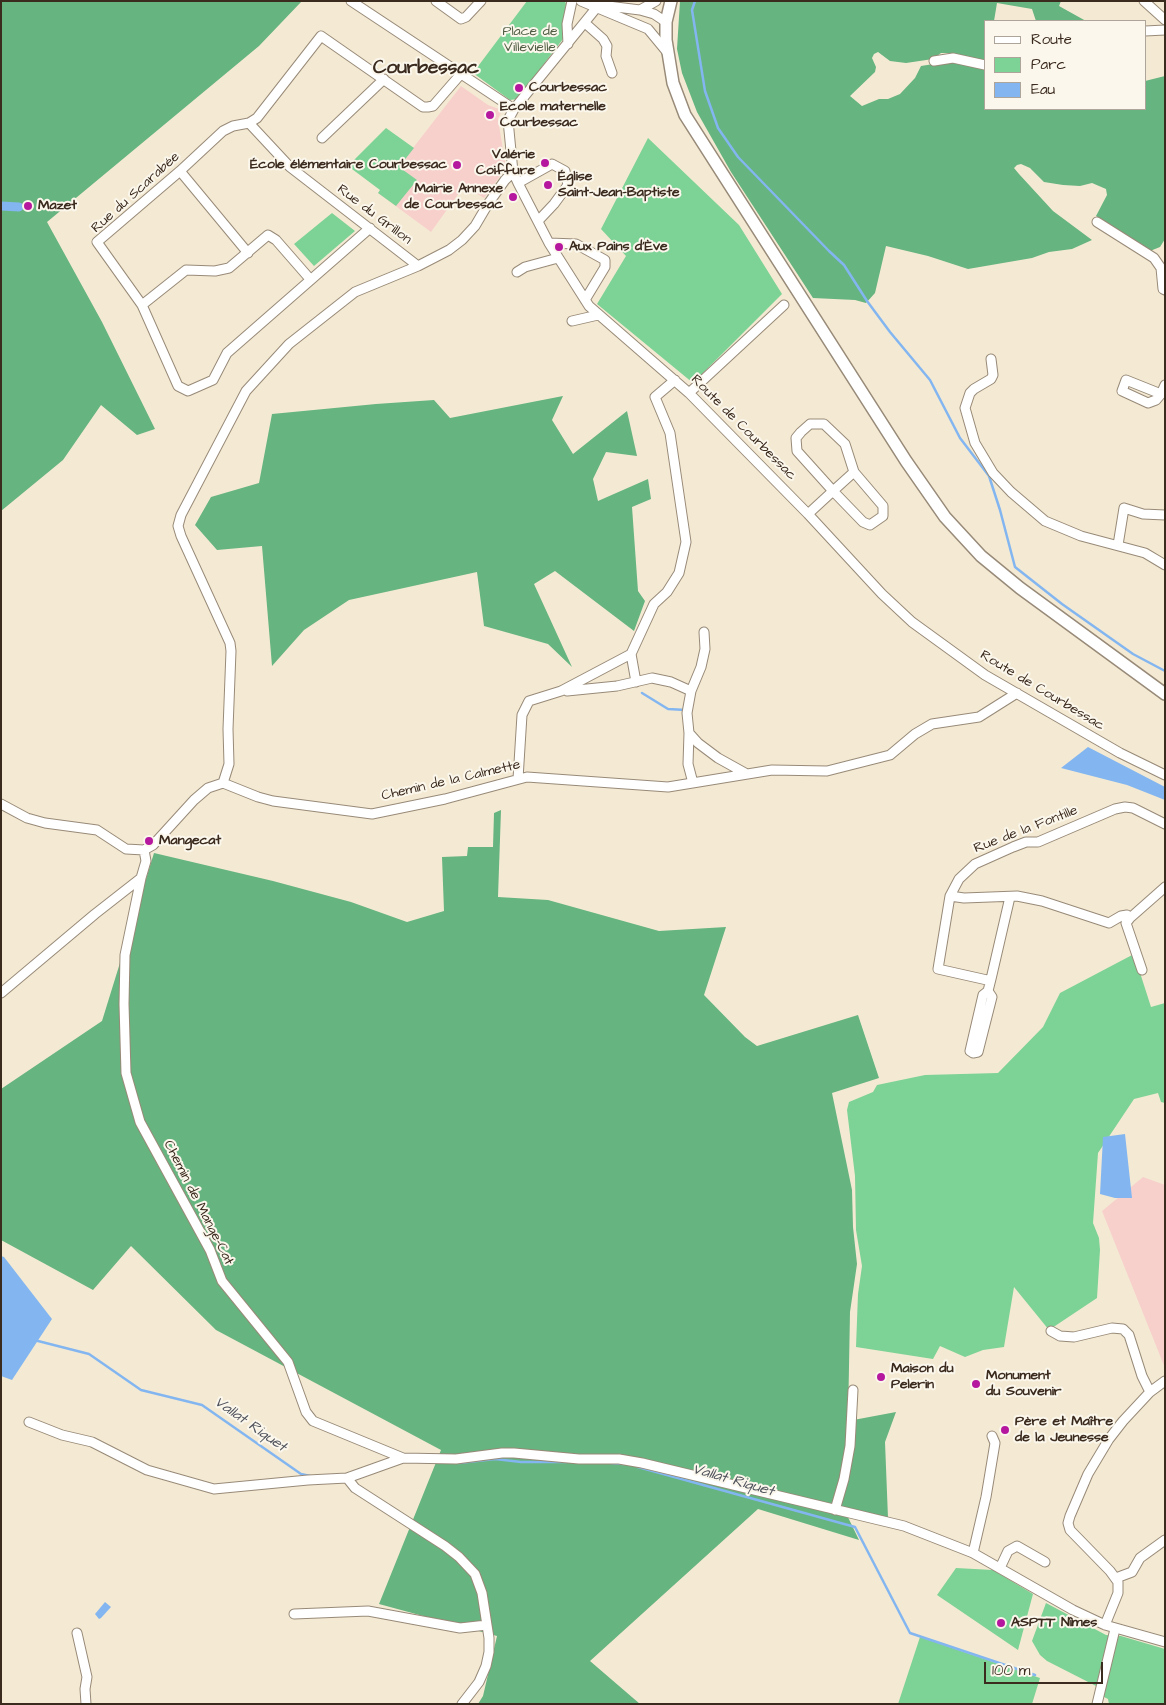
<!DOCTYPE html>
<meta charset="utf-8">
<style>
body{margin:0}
#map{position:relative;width:1166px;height:1705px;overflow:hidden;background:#f4ead3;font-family:"Architects Daughter",sans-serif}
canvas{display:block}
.frame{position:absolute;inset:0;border:2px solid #3b2a1e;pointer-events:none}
.legend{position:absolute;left:984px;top:20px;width:162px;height:90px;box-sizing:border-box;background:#fbf7ec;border:1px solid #aea59a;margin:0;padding:6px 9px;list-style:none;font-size:15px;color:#3b2a1e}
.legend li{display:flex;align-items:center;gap:10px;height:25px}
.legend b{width:25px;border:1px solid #aea59a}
.scale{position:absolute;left:984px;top:1662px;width:119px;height:22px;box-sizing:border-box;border:2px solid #3b2a1e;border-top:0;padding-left:6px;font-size:15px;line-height:18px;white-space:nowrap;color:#3b2a1e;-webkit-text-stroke:4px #fbf7ec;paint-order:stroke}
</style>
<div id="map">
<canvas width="1166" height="1705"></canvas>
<div class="frame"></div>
<ul class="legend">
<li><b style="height:6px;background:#fff"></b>Route</li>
<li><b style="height:14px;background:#7dd296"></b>Parc</li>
<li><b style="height:14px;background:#83b6f0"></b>Eau</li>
</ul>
<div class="scale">100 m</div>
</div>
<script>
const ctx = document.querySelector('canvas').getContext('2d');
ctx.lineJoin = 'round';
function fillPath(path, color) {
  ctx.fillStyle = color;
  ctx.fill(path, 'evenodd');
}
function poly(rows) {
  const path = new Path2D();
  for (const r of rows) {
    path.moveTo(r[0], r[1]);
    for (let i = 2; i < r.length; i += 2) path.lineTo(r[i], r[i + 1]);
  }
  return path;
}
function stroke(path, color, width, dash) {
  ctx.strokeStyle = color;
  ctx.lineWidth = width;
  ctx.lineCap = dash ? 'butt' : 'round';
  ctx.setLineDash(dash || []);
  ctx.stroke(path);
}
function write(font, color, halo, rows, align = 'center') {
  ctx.font = font + ' "Architects Daughter",sans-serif';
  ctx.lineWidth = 4;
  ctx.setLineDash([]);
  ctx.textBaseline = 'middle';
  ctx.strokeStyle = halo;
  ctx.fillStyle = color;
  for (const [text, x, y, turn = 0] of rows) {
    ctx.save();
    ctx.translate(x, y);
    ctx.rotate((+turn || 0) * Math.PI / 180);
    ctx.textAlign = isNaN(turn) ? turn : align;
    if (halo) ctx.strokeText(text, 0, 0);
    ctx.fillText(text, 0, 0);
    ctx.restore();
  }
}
fillPath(poly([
 [461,86,488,105,502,110,498,119,506,168,484,198,464,186,431,232,378,193],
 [1143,1177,1165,1185,1165,1368,1102,1211]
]), '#f7d0cc');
fillPath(poly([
 [527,1,565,1,566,4,563,23,565,30,563,39,520,95,517,99,510,100,473,73],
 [386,128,414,148,399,167,417,180,396,206,378,193,380,190,348,166],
 [648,138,739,225,782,294,693,383,597,304,626,256,601,229],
 [332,213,355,231,314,266,294,244],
 [1134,954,1151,1007,1165,1003,1165,1103,1161,1102,1158,1093,1134,1099,1098,1153,1093,1223,1099,1238,1100,1250,1097,1298,1049,1330,1014,1287,1004,1347,983,1350,965,1357,940,1346,933,1359,856,1347,858,1294,862,1266,856,1230,855,1176,847,1110,849,1102,873,1092,877,1085,925,1075,998,1073,1043,1027,1060,993],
 [956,1568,993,1570,1033,1594,1018,1650,937,1595],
 [1046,1603,1106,1635,1121,1636,1165,1649,1165,1704,1109,1704,1108,1699,1102,1696,1098,1687,1047,1661,1040,1655,1032,1641],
 [920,1637,1040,1678,1032,1704,898,1704]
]), '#7dd296');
fillPath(poly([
 [1,1,302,1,259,46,47,222,102,322,155,429,137,435,101,405,63,460,1,511],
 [680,1,1061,1,1059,6,1086,21,1036,21,1032,9,997,3,994,21,985,21,985,61,959,56,953,53,941,53,933,59,906,63,890,61,878,52,874,54,872,58,876,67,875,72,850,96,862,106,879,99,888,99,900,94,915,78,921,66,952,61,985,66,985,109,1145,109,1145,81,1165,76,1165,239,1160,247,1150,251,1096,216,1107,195,1106,189,1092,183,1080,186,1063,185,1044,182,1030,168,1021,164,1017,165,1014,168,1019,174,1053,211,1092,240,1072,249,1049,252,1032,258,968,269,928,256,886,246,875,293,866,303,855,300,813,298,731,172,697,112,682,73,677,49],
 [563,396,552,420,573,454,627,411,637,456,606,452,593,479,598,501,648,479,651,499,632,507,638,591,645,601,634,631,555,571,534,584,572,667,548,644,484,626,477,572,349,600,304,630,272,666,262,546,217,550,195,525,211,497,259,483,272,414,376,404,434,400,450,418],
 [501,810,498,897,548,900,659,931,726,927,704,995,745,1037,757,1046,858,1015,879,1078,832,1093,852,1190,853,1227,857,1264,850,1312,848,1421,896,1412,885,1442,888,1518,844,1509,859,1540,758,1509,590,1661,640,1704,478,1704,483,1696,497,1636,379,1604,441,1450,216,1330,131,1246,93,1290,1,1240,1,1089,102,1021,154,853,273,881,351,902,407,922,444,911,442,857,467,856,468,847,493,847,494,813]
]), '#66b47f');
fillPath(poly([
 [1088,747,1165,787,1165,800,1127,785,1061,768],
 [1125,1134,1132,1198,1115,1198,1100,1194,1103,1137],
 [1,1256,4,1257,52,1319,12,1380,1,1376],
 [105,1602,111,1607,101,1618,99,1619,95,1614]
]), '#83b6f0');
stroke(poly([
 [695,1,692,10,705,91,718,128,738,157,829,251,844,265,867,301,890,332,930,380,960,438,989,476,1000,510,1015,567,1062,604,1133,654,1165,671],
 [642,693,668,709,686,710],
 [38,1341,89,1354,141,1390,202,1405,301,1474,310,1476],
 [459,1463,495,1459,521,1462,566,1462],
 [611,1463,623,1464],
 [638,1467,855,1527,910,1633,1035,1675]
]), '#83b6f0', 2.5);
stroke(poly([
 [1,206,19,207]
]), '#83b6f0', 9);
const minor = poly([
 [351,1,514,109],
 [436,1,461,19,466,17,481,1],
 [581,1,648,29,667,52],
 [602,1,514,109,508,120,513,172,518,183,549,243,589,306,689,393,808,514,882,594,912,622,985,675,1120,753,1165,775],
 [1144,1,1165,20],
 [601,8,608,6,640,10,654,14,666,22],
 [640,10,656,1],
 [585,23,603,39,607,46,606,56,612,73],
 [1145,31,1165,30],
 [568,44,567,24,572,1],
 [934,61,953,58,985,65],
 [249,123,290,167,418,266],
 [322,138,384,79],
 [180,171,248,253],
 [518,183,552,164,565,171,568,185,554,204,538,221],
 [1097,222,1154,258,1161,268,1163,289,1165,290],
 [370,228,227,353,213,380,188,391,178,386,142,305,97,242,180,171,223,131,233,126,249,123,257,118,321,36,423,107,428,107,433,106,460,75],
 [549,243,576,244,605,260,605,267,585,300],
 [517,272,525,267,558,258],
 [142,305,186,270,215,271,229,268,268,235,276,240,310,279],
 [572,321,598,315],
 [991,359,993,375,991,379,974,389,970,393,965,408,975,443,993,473,1011,492,1045,521,1081,536,1145,553,1165,565],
 [689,393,784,305],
 [1161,394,1126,380,1122,391,1148,403,1156,400,1161,394,1165,385],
 [808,514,833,491,797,451,796,438,801,432,810,424,824,424,845,444,854,472,833,491,863,522,870,525,883,516,883,506,854,472],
 [1118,545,1124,508,1143,514,1165,515],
 [704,632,705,649,701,667,691,691,687,713,689,733,698,743,718,758,745,773],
 [631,654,636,682],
 [567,691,617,686,652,678,671,682,691,691],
 [689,733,688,764,693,783],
 [518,779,522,715,529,701,561,691,631,654,654,604,667,592,679,573,686,542,670,433,655,397,675,380],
 [223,783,229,764,228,729,231,651,230,643,181,536,178,526,181,515,246,391,289,344,355,292,418,266,449,250,462,240,475,226,488,204,505,180,513,172],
 [1,804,27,818,45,823,97,830,126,849,144,850,153,845,194,800,208,788,223,783,258,797,273,801,372,814,445,799,527,777,668,787,772,770,827,771,890,755,915,734,932,724,979,717,1017,693],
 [141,878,125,955,124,1004,126,1073,140,1122,210,1250,222,1281,288,1362,306,1412,313,1421,403,1458],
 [950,896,964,898,1017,896,1042,901,1109,923,1121,916,1127,915,1130,918],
 [1010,897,991,979,987,980,938,969,950,896,959,879,975,864,1013,847,1026,842,1038,842,1115,809,1125,807,1133,808,1165,824],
 [1142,970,1126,923,1130,918,1165,887],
 [988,991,992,997,978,1052,973,1053,970,1051,983,995,988,991,991,979],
 [1,993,95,914,141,878,146,861,144,850],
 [1051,1331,1060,1336,1074,1337,1112,1328,1123,1329,1129,1335,1142,1376,1150,1392],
 [29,1422,62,1435,92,1442,147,1470,214,1489,308,1480,347,1478,403,1458,456,1459,502,1453,514,1453,579,1459,619,1459,642,1463,904,1526,973,1553,1073,1610,1105,1625,1165,1642],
 [347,1478,355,1488,445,1546,459,1557,475,1574,482,1593,489,1638,489,1652,486,1666,479,1682,462,1704],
 [835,1510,844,1479,850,1446,853,1390],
 [973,1553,986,1497,995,1443,992,1436],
 [1000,1568,1008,1551,1017,1546,1045,1562],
 [1116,1578,1132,1572,1140,1558,1165,1540],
 [294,1614,368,1611,460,1628,487,1625],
 [1105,1625,1118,1593,1118,1582,1110,1571,1070,1530,1068,1523,1070,1516,1088,1474,1109,1439,1123,1421,1150,1392,1165,1381],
 [77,1633,87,1677,85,1689,86,1704],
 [1097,1704,1115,1629]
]);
const tertiary = poly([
 [671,1,666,22,666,40,673,83,685,115,906,461,945,517,981,556,1020,588,1165,694]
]);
stroke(minor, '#988a78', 11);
stroke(tertiary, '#988a78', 14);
stroke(minor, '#fff', 9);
stroke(tertiary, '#fff', 11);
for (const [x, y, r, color] of [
 [519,88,5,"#b5179e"],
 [490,115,5,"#b5179e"],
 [545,163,5,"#b5179e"],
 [457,165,5,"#b5179e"],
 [548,185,5,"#b5179e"],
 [513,197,5,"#b5179e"],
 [28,206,5,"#b5179e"],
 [559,247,5,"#b5179e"],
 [149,841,5,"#b5179e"],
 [881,1377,5,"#b5179e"],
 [976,1384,5,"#b5179e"],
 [1005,1430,5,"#b5179e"],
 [1001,1623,5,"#b5179e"]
]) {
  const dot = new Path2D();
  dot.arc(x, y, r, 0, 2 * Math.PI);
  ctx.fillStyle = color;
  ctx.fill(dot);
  stroke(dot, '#fbf7ec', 2);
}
write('14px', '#4f5c42', '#fbf7ec', [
 ["Place de",530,32],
 ["Villevielle",530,48]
]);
write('bold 14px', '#3b2a1e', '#fbf7ec', [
 ["Courbessac",529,88],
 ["Ecole maternelle",500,107],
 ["Courbessac",500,123],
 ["Valérie",535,155,"right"],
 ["Coiffure",535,171,"right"],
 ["École élémentaire Courbessac",447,165,"right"],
 ["Église",558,177],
 ["Saint-Jean-Baptiste",558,193],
 ["Mairie Annexe",503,189,"right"],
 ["de Courbessac",503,205,"right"],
 ["Mazet",38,206],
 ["Aux Pains d'Ève",569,247],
 ["Mangecat",159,841],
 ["Maison du",891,1369],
 ["Pelerin",891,1385],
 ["Monument",986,1376],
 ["du Souvenir",986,1392],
 ["Père et Maître",1015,1422],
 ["de la Jeunesse",1015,1438],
 ["ASPTT Nîmes",1011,1623]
], 'left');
write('14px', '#3b2a1e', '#fbf7ec', [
 ["Rue du Scarabée",136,193,-42],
 ["Rue du Grillon",374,215,37],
 ["Route de Courbessac",743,428,45],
 ["Route de Courbessac",1042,691,31],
 ["Chemin de la Calmette",451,781,-13],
 ["Rue de la Fontille",1026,830,-21],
 ["Chemin de Mange-Cat",198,1203,63]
]);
write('italic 15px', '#51545d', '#fbf7ec', [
 ["Vallat Riquet",250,1425,35],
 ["Vallat Riquet",733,1481,16]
]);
write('bold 19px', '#3b2a1e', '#fbf7ec', [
 ["Courbessac",426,69]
]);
</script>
